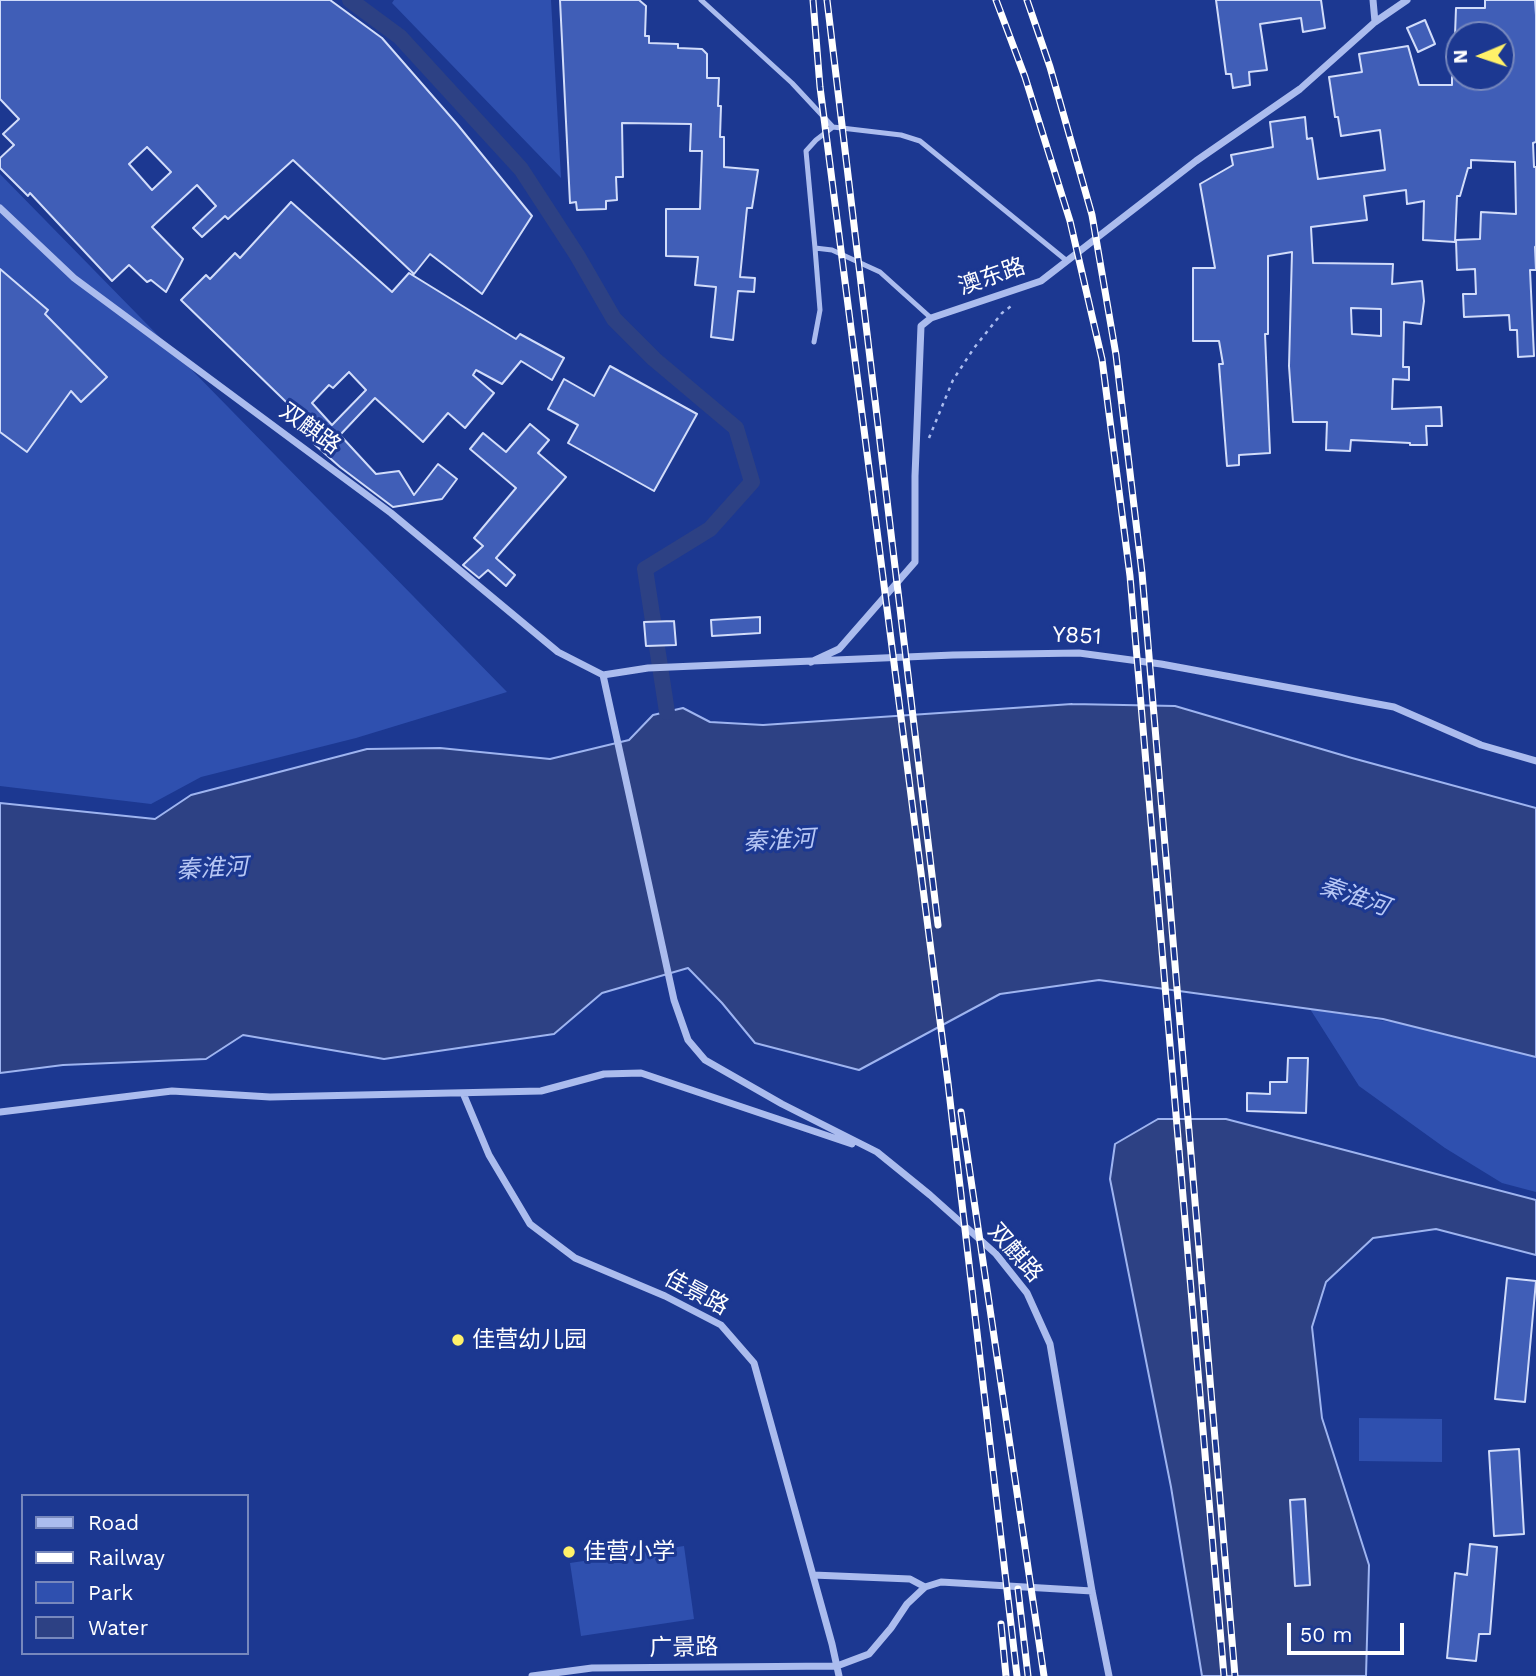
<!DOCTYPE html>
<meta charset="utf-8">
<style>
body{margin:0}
#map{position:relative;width:1536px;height:1676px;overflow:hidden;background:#1c3891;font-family:"Work Sans",sans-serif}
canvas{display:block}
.legend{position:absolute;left:21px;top:1494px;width:228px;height:161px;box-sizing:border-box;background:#1c3891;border:2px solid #7788bd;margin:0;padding:9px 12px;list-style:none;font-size:21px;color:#fff}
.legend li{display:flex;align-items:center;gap:14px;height:35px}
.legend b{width:35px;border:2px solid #7788bd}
.north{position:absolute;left:1445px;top:21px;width:70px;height:70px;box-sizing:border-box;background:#1c3891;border:2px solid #7788bd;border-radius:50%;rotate:268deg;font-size:19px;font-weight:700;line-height:28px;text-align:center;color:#fff}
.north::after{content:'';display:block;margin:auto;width:24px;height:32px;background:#fff169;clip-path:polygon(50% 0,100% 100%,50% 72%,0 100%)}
.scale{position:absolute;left:1287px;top:1623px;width:117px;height:32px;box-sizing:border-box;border:4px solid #fff;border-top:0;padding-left:9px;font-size:21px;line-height:24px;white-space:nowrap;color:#fff;-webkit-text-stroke:5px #1c3891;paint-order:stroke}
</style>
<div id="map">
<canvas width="1536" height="1676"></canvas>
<ul class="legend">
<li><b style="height:9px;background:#abbcee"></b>Road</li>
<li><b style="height:9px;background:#fff"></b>Railway</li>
<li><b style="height:19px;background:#2f50af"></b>Park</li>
<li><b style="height:19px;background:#2d4184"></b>Water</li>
</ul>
<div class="north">N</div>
<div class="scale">50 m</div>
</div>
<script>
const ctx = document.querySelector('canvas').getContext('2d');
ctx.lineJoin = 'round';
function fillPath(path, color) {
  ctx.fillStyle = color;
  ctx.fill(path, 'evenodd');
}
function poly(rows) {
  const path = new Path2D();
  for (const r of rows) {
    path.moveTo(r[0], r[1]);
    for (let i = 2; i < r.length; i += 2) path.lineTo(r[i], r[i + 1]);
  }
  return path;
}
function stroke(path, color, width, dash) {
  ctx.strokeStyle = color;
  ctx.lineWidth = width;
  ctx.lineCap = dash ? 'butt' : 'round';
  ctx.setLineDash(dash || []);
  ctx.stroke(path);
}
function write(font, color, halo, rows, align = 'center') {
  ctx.font = font + ' "Work Sans","Noto Sans SC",sans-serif';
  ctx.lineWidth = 6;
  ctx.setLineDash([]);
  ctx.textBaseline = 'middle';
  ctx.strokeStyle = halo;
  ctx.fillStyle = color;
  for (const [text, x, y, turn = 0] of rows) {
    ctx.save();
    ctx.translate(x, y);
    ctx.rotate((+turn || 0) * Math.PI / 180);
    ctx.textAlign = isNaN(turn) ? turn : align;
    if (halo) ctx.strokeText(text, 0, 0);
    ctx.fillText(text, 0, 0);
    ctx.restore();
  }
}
fillPath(poly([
 [394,0,551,0,561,178,392,3],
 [0,174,507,692,356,738,201,777,151,804,0,786],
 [1310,1009,1397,1023,1536,1053,1536,1192,1502,1183,1445,1148,1359,1086],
 [1359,1418,1442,1419,1442,1462,1359,1461],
 [684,1546,694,1619,581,1636,570,1563]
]), '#2f50af');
const water = poly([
 [1072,704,1175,706,1352,758,1536,808,1536,1057,1383,1019,1099,980,1000,994,859,1070,755,1043,722,1003,688,968,602,993,554,1034,384,1059,243,1035,206,1059,63,1065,0,1073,0,803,155,819,191,795,367,749,440,748,550,759,629,740,653,715,683,708,710,722,763,725,1072,704],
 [1158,1119,1226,1119,1536,1200,1536,1255,1436,1229,1373,1238,1326,1282,1312,1327,1322,1418,1369,1565,1366,1676,1202,1676,1171,1487,1110,1179,1115,1144,1158,1119]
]);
fillPath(water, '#2d4184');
stroke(water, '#9eb4f0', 2);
stroke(poly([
 [350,0,400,37,521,169,577,255,614,319,654,359,736,428,752,482,710,529,645,569,667,712]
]), '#2d4184', 16);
const building = poly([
 [0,0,330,0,382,38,457,124,532,216,482,294,430,254,414,274,293,160,228,219,225,216,202,237,193,228,216,206,197,185,152,227,183,259,166,292,151,280,147,282,129,265,112,281,30,193,28,196,0,168,0,158,14,145,3,134,19,119,0,99,0,0],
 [147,147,171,172,152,190,129,164,147,147],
 [560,0,639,0,646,6,645,36,649,36,649,43,678,44,678,48,702,49,707,54,707,78,719,78,718,106,721,106,720,137,724,137,724,167,758,170,752,208,747,208,740,277,755,278,754,292,738,291,733,340,711,337,716,287,695,285,698,257,666,256,666,209,700,209,702,151,690,151,691,124,622,123,623,177,616,177,617,200,606,201,606,209,577,210,576,202,570,203,560,0],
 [1216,0,1321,0,1325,28,1303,32,1301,18,1260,24,1267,70,1249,72,1250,85,1233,88,1231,74,1226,74,1216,0],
 [1485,0,1535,0,1536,15,1536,142,1533,143,1534,167,1536,167,1536,246,1535,247,1536,270,1530,270,1534,356,1518,357,1517,330,1510,330,1509,315,1464,317,1463,294,1476,294,1475,269,1457,270,1456,240,1480,239,1481,212,1516,214,1515,162,1471,160,1471,168,1468,168,1460,196,1457,196,1455,242,1423,240,1424,201,1407,204,1406,190,1364,196,1367,220,1311,227,1313,263,1393,264,1392,284,1422,281,1424,301,1421,324,1404,322,1403,367,1409,367,1409,380,1393,379,1392,409,1441,407,1442,426,1426,426,1427,445,1410,445,1410,443,1351,440,1350,451,1326,450,1327,422,1293,422,1289,366,1292,252,1268,256,1268,334,1265,334,1270,453,1239,455,1239,465,1227,466,1219,364,1223,364,1219,341,1193,341,1193,268,1215,268,1200,184,1233,165,1231,155,1273,147,1270,122,1305,117,1307,139,1312,138,1318,179,1385,170,1380,130,1341,136,1338,117,1335,117,1329,77,1362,72,1359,54,1408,46,1419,85,1452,85,1452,77,1501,77,1501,35,1455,35,1456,8,1485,8,1485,0],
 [1351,308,1381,309,1381,336,1352,334,1351,308],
 [1425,20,1435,44,1418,52,1407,28,1425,20],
 [291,202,392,292,409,273,516,339,520,334,564,358,552,380,521,361,502,384,476,370,473,375,494,393,465,428,448,413,423,442,375,398,340,435,376,474,399,471,414,495,438,464,457,479,442,499,393,507,340,467,313,443,314,442,308,436,315,430,181,300,206,275,210,279,235,253,240,258,291,202],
 [349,372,366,390,332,425,312,403,329,385,333,388,349,372],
 [0,269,48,310,45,314,107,377,81,402,71,391,27,452,0,432,0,269],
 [610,366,697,414,654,491,568,443,578,425,548,409,564,379,594,396,610,366],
 [530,424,549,440,538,453,566,477,496,558,515,575,506,586,488,570,479,578,463,565,483,546,474,538,516,488,470,449,483,433,506,452,530,424],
 [760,617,760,633,712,636,711,620,760,617],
 [674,621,676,645,646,646,644,622,674,621],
 [1288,1058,1308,1058,1306,1113,1247,1111,1247,1093,1270,1094,1270,1082,1287,1082,1288,1058],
 [1507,1278,1536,1281,1525,1402,1495,1399,1507,1278],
 [1519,1449,1524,1534,1494,1536,1489,1451,1519,1449],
 [1305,1499,1310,1585,1295,1586,1290,1500,1305,1499],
 [1470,1544,1497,1547,1490,1634,1479,1634,1476,1661,1447,1658,1455,1573,1467,1575,1470,1544]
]);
fillPath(building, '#405eb7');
stroke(building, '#d1dcfa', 2);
stroke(poly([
 [929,438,953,380,974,348,1002,313,1014,304]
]), '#abbcee', 2.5, [3.5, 5]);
stroke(poly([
 [701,0,792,83,833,127,901,135,920,141,1067,261],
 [833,127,816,140,806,151,815,248,832,250,880,272,931,318],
 [814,342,820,310,815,248]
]), '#abbcee', 5);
stroke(poly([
 [1373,0,1375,22],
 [0,208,74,278,391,513,558,652,603,675],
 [811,662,839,649,915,562,915,476,921,326,931,318,1041,281,1196,161,1300,89,1375,22,1407,0],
 [603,675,674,1000,688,1040,705,1060,782,1104,877,1152,930,1195,996,1254,1027,1293,1050,1344,1092,1591,1109,1676],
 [603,675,648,668,953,655,1079,653,1161,664,1394,707,1481,745,1536,761],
 [463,1093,489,1155,530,1224,575,1258,665,1296,721,1325,754,1363,832,1644,839,1676],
 [0,1112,172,1091,270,1097,541,1091,604,1074,641,1073,852,1144],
 [813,1575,910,1579,925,1587],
 [532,1676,592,1668,837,1666,869,1654,891,1628,907,1604,925,1587,941,1582,1092,1591]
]), '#abbcee', 7);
const rail = poly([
 [813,0,820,87,948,1083,1017,1676],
 [827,0,938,925],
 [996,0,1025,77,1070,221,1102,359,1130,576,1224,1676],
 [1027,0,1050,67,1092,215,1116,355,1142,573,1235,1676],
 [961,1112,1044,1676],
 [1018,1589,1028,1676],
 [1001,1624,1006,1676]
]);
stroke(rail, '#fff', 7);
stroke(rail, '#1c3891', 4.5, [13]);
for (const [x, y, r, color] of [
 [458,1340,7,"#fff169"],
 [569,1552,7,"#fff169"]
]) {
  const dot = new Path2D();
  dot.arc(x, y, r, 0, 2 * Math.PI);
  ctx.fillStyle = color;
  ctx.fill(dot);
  stroke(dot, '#1c3891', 2.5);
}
write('23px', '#fff', '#1c3891', [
 ["澳东路",992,277,-19],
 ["双麒路",310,429,36],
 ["Y851",1077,636,3],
 ["双麒路",1015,1253,49],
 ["佳景路",696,1293,28],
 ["广景路",684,1648,-1]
]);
write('23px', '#fff', '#1c3891', [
 ["佳营幼儿园",472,1340],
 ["佳营小学",583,1552]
], 'left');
write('italic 24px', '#b7c7f5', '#1c3891', [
 ["秦淮河",779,841,-3],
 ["秦淮河",212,869,-3],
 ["秦淮河",1354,897,19]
]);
</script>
